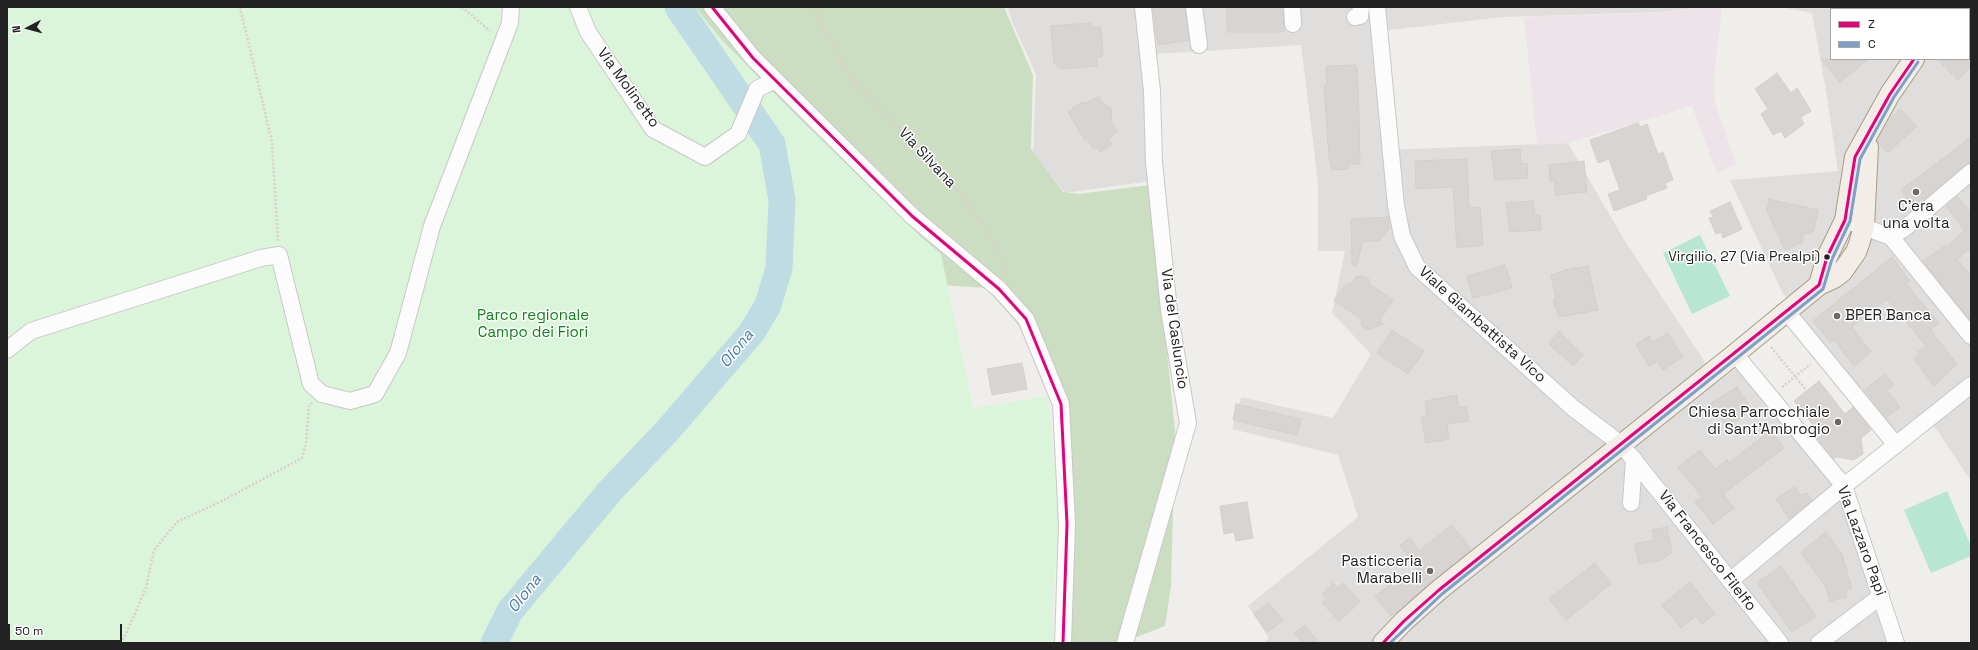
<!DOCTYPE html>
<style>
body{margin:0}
#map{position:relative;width:1978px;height:650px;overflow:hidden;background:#f0eeeb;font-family:"Space Grotesk",sans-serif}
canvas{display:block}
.frame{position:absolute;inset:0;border:8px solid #222;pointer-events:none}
.legend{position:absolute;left:1830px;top:8px;width:140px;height:52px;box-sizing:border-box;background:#fff;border:1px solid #a7a7a7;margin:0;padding:5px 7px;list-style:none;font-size:12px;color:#222}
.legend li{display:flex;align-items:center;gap:8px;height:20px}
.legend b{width:20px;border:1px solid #a7a7a7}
.north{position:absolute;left:8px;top:8px;width:40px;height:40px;-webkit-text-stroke:3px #fff;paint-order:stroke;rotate:264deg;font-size:11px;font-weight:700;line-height:16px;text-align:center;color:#222}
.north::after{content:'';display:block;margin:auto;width:14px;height:18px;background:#222;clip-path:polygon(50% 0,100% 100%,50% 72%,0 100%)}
.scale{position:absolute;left:8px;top:624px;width:114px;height:18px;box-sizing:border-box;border:2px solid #222;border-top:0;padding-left:5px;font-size:12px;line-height:14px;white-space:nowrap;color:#222;-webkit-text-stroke:3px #fff;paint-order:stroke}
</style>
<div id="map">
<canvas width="1978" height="650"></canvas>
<div class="frame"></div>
<ul class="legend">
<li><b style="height:5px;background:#e5007d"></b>Z</li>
<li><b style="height:5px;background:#7ba1c8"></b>C</li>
</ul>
<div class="north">N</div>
<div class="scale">50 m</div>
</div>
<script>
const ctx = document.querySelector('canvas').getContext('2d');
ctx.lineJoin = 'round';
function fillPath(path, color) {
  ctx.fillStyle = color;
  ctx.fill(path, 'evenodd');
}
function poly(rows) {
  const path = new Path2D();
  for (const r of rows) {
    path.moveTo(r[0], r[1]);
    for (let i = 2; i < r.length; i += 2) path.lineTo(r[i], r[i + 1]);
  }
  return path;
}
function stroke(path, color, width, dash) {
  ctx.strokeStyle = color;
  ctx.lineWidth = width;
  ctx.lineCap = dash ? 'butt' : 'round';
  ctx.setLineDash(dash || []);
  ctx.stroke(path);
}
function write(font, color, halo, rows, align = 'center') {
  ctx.font = font + ' "Space Grotesk",sans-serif';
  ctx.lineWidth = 3;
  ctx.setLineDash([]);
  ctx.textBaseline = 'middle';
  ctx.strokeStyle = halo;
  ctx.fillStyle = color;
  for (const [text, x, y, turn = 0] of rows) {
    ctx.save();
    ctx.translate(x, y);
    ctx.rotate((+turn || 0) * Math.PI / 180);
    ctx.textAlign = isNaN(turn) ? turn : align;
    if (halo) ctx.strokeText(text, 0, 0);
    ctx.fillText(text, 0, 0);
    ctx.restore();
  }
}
fillPath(poly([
 [1008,7,1138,7,1151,181,1065,193,1033,153,1036,74,1012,21],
 [1150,7,1708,7,1659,12,1503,17,1381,31,1385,150,1568,143,1623,238,1718,382,1738,367,1834,488,1860,547,1890,643,1263,643,1269,638,1248,606,1358,517,1338,455,1232,429,1241,397,1333,418,1371,354,1332,313,1345,251,1318,251,1318,183,1301,45,1154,54],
 [1781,7,1971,7,1971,481,1924,411,1897,434,1782,292,1730,180,1838,171,1826,91,1812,13],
 [1831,9,1969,9,1969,59,1831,59]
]), '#dfdedc');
fillPath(poly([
 [1706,7,1722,7,1714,77,1715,103,1736,164,1717,174,1692,106,1568,143,1537,145,1524,17,1650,13]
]), '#ede4e9');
fillPath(poly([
 [7,7,1004,7,1033,75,1031,149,1063,192,1078,194,1150,185,1175,431,1171,586,1165,626,1124,642,1067,643,1068,400,1030,338,986,288,942,285,7,643]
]), '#cbdec1');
fillPath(poly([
 [7,7,695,7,721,39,791,110,919,235,941,254,973,408,1048,396,1059,515,1052,616,1055,643,7,643]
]), '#daf5da');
fillPath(poly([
 [1700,235,1730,296,1692,314,1663,253],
 [1947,491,1971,546,1971,556,1931,573,1904,510]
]), '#b7e6d2');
fillPath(poly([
 [1883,240,1889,246,1868,264,1862,258],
 [1835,289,1839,295,1813,315,1809,309]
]), '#e0dfde');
stroke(poly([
 [494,643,510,611,610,491,668,430,752,332,768,305,779,268,782,200,772,144,678,7]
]), '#bfdbe3', 27);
const building = poly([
 [1153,7,1185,7,1189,40,1158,45,1153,7],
 [1227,7,1283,7,1284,32,1227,32,1227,7],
 [1090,23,1091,27,1101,27,1103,56,1097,57,1097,66,1061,69,1054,63,1051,26,1090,23],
 [1821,59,1868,59,1840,82,1821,59],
 [1937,59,1971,59,1971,67,1958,80,1937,59],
 [1355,65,1355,67,1357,67,1359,114,1360,164,1348,164,1348,169,1332,170,1329,157,1324,85,1327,84,1326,66,1355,65],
 [1777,73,1791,93,1797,88,1811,111,1801,117,1804,124,1785,138,1781,131,1773,135,1761,114,1768,109,1755,89,1777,73],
 [1099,97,1105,105,1111,108,1112,112,1111,121,1117,132,1108,139,1112,144,1100,152,1096,147,1093,149,1087,139,1084,139,1068,112,1082,102,1083,104,1099,97],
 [1900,109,1917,126,1888,153,1877,141,1890,119,1900,109],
 [1638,123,1640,127,1647,124,1658,154,1663,152,1673,180,1665,183,1667,188,1646,196,1647,199,1614,211,1608,194,1620,190,1609,159,1598,163,1590,140,1638,123],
 [1971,137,1971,163,1965,165,1914,208,1901,190,1971,137],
 [1520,149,1521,164,1527,163,1528,178,1495,180,1491,151,1520,149],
 [1467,159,1469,208,1480,207,1483,245,1457,248,1453,187,1416,189,1415,161,1467,159],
 [1584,161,1587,192,1556,195,1554,180,1550,181,1549,165,1584,161],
 [1957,196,1971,213,1971,248,1957,259,1971,276,1971,321,1923,261,1946,245,1947,247,1964,230,1946,206,1957,196],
 [1769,199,1818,210,1814,231,1802,235,1803,242,1785,250,1767,211,1769,199],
 [1533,201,1535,215,1540,215,1541,230,1510,232,1506,203,1533,201],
 [1730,202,1742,229,1723,238,1721,232,1716,234,1709,218,1713,217,1710,211,1730,202],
 [1389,217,1389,229,1380,240,1362,242,1357,266,1352,265,1351,219,1389,217],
 [1892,257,1910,281,1906,284,1939,323,1930,330,1957,364,1934,386,1914,359,1920,354,1918,352,1926,346,1887,299,1852,327,1871,352,1854,366,1834,340,1830,342,1813,321,1892,257],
 [1505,265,1512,288,1473,298,1467,276,1505,265],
 [1588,266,1598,310,1559,317,1553,300,1556,299,1551,275,1575,267,1575,269,1588,266],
 [1363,276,1369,279,1369,284,1393,300,1379,321,1383,324,1368,330,1361,325,1362,320,1334,300,1347,283,1350,285,1356,277,1363,276],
 [1392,330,1424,351,1408,374,1377,353,1392,330],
 [1559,331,1583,355,1573,366,1549,344,1559,331],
 [1668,333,1683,357,1663,370,1657,361,1649,366,1636,345,1649,336,1653,342,1668,333],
 [1022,363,1027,389,992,395,987,369,1022,363],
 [1885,374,1894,385,1887,390,1900,407,1886,418,1865,390,1885,374],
 [1819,381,1845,414,1853,407,1871,430,1861,438,1863,454,1854,460,1837,457,1834,459,1817,438,1821,435,1794,401,1819,381],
 [1737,387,1752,410,1727,426,1710,404,1737,387],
 [1457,395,1458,407,1466,407,1469,421,1447,424,1449,439,1426,443,1421,417,1427,416,1425,401,1457,395],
 [1236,404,1301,419,1297,435,1233,420,1236,404],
 [1771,430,1784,448,1723,494,1734,508,1713,524,1695,502,1702,497,1678,467,1700,450,1715,469,1727,460,1729,463,1771,430],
 [1795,487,1800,495,1807,493,1812,500,1789,519,1776,499,1795,487],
 [1247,502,1253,538,1236,541,1234,532,1224,534,1220,506,1247,502],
 [1452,525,1471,549,1391,616,1375,596,1391,584,1394,588,1418,570,1400,545,1410,538,1419,551,1452,525],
 [1667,527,1672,552,1661,560,1639,564,1635,544,1654,540,1652,530,1667,527],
 [1826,532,1842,554,1852,589,1845,590,1847,597,1830,601,1825,586,1801,552,1826,532],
 [1595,563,1611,584,1566,620,1549,599,1595,563],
 [1781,566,1816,616,1792,632,1757,583,1781,566],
 [1690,582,1715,614,1702,624,1696,616,1681,628,1662,605,1690,582],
 [1333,583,1338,588,1343,583,1360,602,1339,621,1322,603,1327,599,1322,594,1333,583],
 [1269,603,1283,621,1267,632,1254,614,1269,603],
 [1305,625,1319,643,1302,643,1294,633,1305,625]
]);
fillPath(building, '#d7d4d2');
stroke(building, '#d3d0cc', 1);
const minor = poly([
 [578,7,588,32,653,129,705,157,738,134,757,89,775,80],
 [712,7,753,58,912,216,999,289,1026,319,1061,404,1067,524,1063,643],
 [1194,7,1199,45],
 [1292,7,1293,24],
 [1377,7,1396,206,1402,236,1417,267,1573,408,1622,445,1780,643],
 [1355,17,1360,16,1361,7],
 [1853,223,1891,237],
 [1891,237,1971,336],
 [1891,237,1905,228,1971,172],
 [1787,312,1896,445],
 [7,350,31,331,261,258,279,255,311,384,322,394,350,401,375,394,398,353,432,226,510,23,511,7],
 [1735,354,1844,486,1896,643],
 [1631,503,1634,459],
 [1730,581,1844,486,1971,385],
 [1125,643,1188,423,1169,310,1154,162,1152,91,1143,7],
 [1819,643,1881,596]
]);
const major = poly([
 [1949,9,1950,7],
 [1819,285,1834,278,1842,272,1856,252,1859,244,1864,227,1868,147],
 [1383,643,1404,621,1439,590,1735,354,1819,285,1827,257,1845,220,1855,157,1890,94,1914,59]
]);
stroke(minor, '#c9c8c7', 18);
stroke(major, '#a79c86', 22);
stroke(poly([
 [240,7,272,142,278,241],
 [462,7,490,31],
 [813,7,849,76,949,180,986,227,1007,275],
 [1771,347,1807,391],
 [1782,387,1811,364],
 [120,643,125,636,146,588,154,550,177,522,224,500,302,458,306,443,309,406,312,403]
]), '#dccecd', 2.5, [2, 2]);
stroke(minor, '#fdfcfc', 16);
stroke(major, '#f3ede7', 20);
stroke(poly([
 [712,7,753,58,912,216,999,289,1026,319,1061,404,1067,524,1063,643],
 [1383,643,1404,621,1439,590,1819,285,1827,257,1845,220,1855,157,1890,94,1914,59]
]), '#e5007d', 3);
stroke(poly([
 [1390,643,1442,594,1823,289,1832,259,1850,221,1860,159,1894,97,1918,62]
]), '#7ba1c8', 3);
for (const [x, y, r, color] of [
 [1916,192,4,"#6a6968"],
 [1827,257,3.5,"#222"],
 [1837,316,4,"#6a6968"],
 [1838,422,4,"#6a6968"],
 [1430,571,4,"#6a6968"]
]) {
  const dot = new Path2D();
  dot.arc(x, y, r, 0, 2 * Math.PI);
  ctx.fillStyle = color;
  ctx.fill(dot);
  stroke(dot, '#fff', 1.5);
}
write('14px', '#222', '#fff', [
 ["Virgilio, 27 (Via Prealpi)",1820,257]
], 'right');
write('15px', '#222', '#fff', [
 ["Via Molinetto",628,88,54],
 ["Via Silvana",927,158,47],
 ["Viale Giambattista Vico",1482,325,42],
 ["Via del Casluncio",1174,329,82],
 ["Via Lazzaro Papi",1861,541,70],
 ["Via Francesco Filelfo",1707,551,52]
]);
write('15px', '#222', '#fff', [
 ["C'era",1916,207,"center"],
 ["una volta",1916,224,"center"],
 ["BPER Banca",1845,316,"left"],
 ["Chiesa Parrocchiale",1830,413],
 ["di Sant'Ambrogio",1830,430],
 ["Pasticceria",1422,562],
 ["Marabelli",1422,579]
], 'right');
write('15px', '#0c8416', '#fff', [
 ["Parco regionale",533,316],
 ["Campo dei Fiori",533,333]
]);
write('italic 16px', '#4a7aab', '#fff', [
 ["Olona",737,349,-51],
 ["Olona",525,594,-52]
]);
</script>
